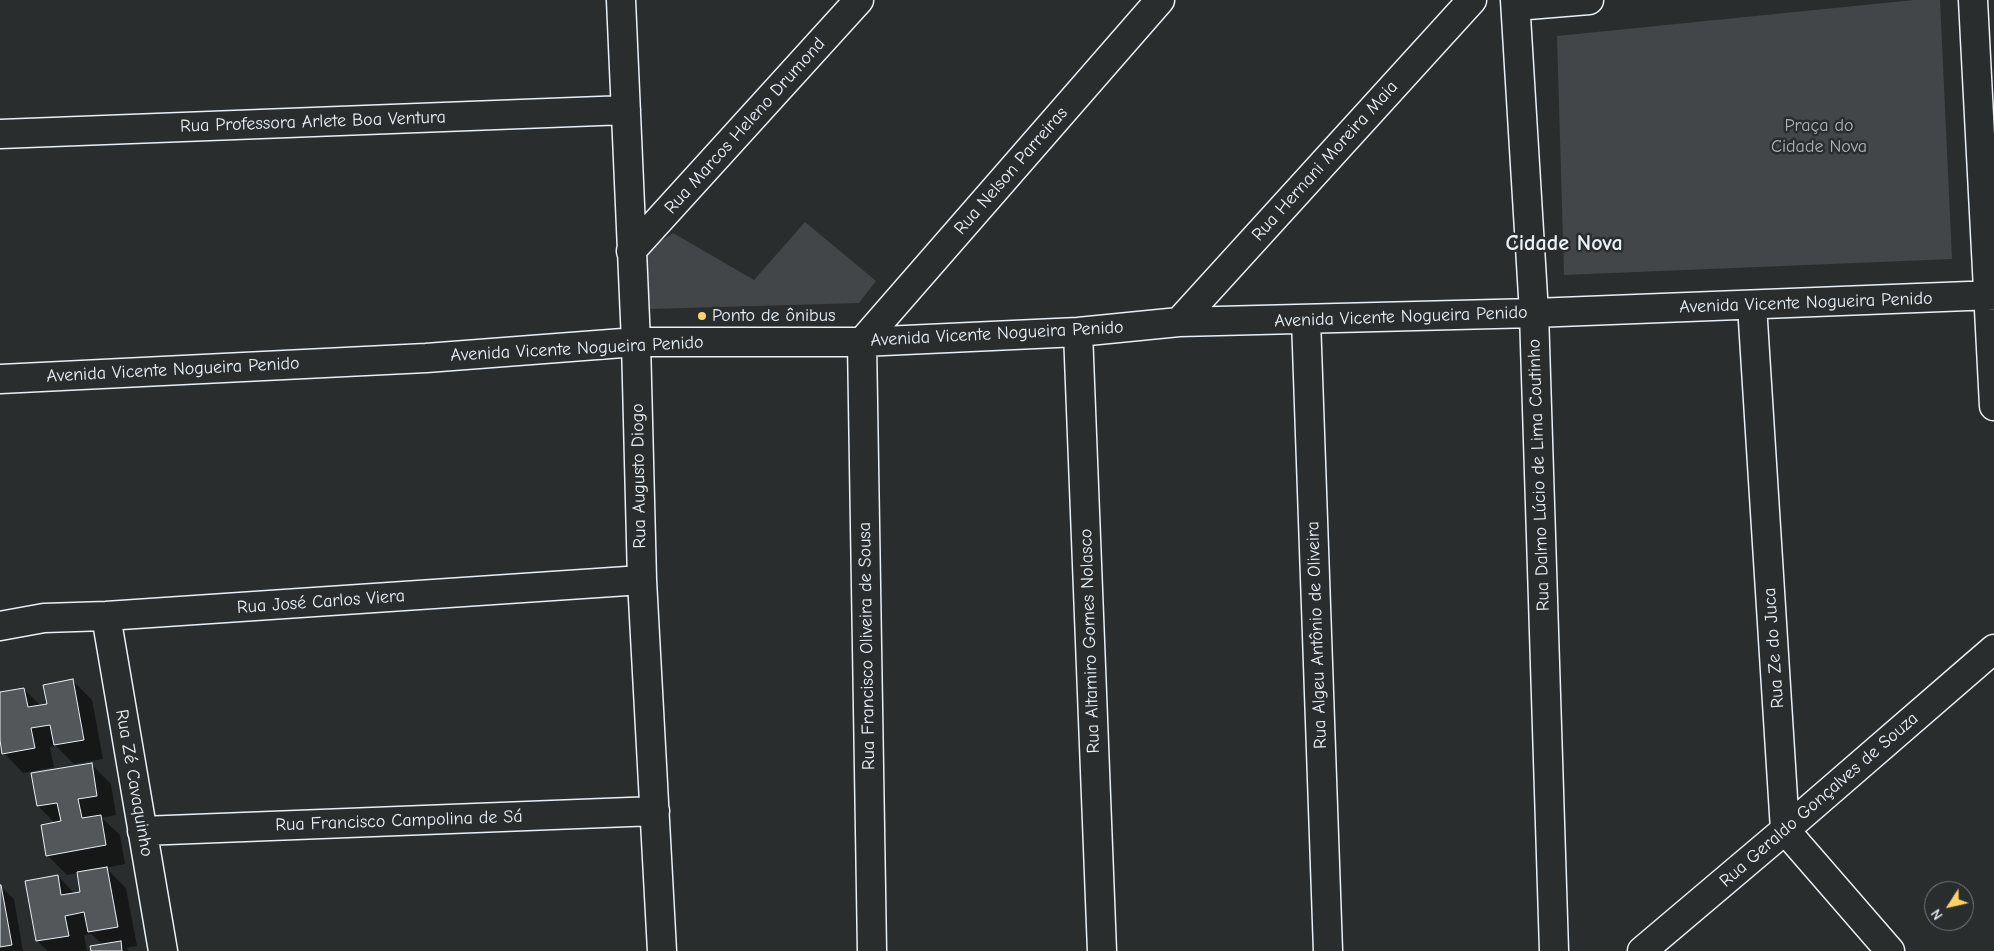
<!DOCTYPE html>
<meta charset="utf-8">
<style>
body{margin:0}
#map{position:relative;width:1994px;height:951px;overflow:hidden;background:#2a2d2e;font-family:"Comic Neue",sans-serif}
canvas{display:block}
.north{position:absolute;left:1924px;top:881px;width:50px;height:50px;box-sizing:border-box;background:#2a2d2e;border:1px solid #767b7f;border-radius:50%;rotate:235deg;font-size:14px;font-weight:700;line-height:20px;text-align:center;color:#e8f1f8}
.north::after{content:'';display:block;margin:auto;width:18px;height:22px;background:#ffd166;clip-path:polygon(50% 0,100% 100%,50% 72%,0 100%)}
</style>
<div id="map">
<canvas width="1994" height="951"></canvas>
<div class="north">N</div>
</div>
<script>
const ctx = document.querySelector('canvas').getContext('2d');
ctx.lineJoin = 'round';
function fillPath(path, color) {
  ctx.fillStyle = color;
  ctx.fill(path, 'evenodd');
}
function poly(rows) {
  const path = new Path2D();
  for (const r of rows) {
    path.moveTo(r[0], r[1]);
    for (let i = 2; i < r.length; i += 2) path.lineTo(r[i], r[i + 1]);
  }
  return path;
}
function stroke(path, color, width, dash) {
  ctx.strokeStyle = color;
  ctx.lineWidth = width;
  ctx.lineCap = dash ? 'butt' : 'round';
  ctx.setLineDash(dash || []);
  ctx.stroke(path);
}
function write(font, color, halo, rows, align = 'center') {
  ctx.font = font + ' "Comic Neue",sans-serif';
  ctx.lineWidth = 5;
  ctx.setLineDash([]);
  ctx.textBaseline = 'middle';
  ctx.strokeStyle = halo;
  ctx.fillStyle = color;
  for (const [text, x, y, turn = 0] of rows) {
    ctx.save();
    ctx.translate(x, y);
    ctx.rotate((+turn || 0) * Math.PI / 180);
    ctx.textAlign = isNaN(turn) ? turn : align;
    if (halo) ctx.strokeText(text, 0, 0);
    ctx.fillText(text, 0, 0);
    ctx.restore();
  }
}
fillPath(poly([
 [1914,0,1940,0,1952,259,1564,275,1557,36],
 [805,222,876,281,859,303,649,309,633,260,673,233,754,280]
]), '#424648');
fillPath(poly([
 [73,681,92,700,103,759,74,764,56,746,50,747,54,767,23,773,4,753,0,733,0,693,24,689,41,706,48,705],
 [91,764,111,784,116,815,102,818,120,835,125,864,106,868,126,888,137,946,126,948,129,951,92,951,103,945,91,934,84,935,87,951,48,951,37,941,58,876,75,894,82,893,78,873,67,875,47,855,56,824,38,806],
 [0,886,14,899,23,951,0,951]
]), '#0007');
const building = poly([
 [73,679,84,740,54,745,50,725,31,728,35,748,2,754,0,740,0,692,24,688,28,707,47,704,43,685,73,679],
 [92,763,97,796,78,799,82,818,101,815,106,845,46,856,41,825,61,821,57,803,37,806,31,773,92,763],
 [107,867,118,927,88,932,84,912,65,916,69,936,36,941,25,881,58,875,61,895,80,892,77,872,107,867],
 [0,885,1,885,12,945,0,947,0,885],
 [121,941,122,951,91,951,90,946,121,941]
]);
fillPath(building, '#535759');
stroke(building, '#e8f1f8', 1);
const street = poly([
 [621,0,636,342,642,580,662,951],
 [1515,0,1534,313,1554,951],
 [1973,0,1994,406],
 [1516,6,1589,0],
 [0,134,626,110],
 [631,251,859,0],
 [1752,305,1785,830,1890,951],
 [1306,319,1328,951],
 [1179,322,1472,0],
 [1078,332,1102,951],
 [0,379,426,358,636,342,862,342,1078,332,1179,322,1534,313,1994,295],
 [106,616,163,951],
 [0,626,44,618,106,616,642,580],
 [142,831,655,811],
 [872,951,862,342,1160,0],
 [1642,951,1785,830,1994,649]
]);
stroke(street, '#e8f1f8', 31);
stroke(street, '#2a2d2e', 28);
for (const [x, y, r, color] of [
 [702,316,5,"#ffd166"]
]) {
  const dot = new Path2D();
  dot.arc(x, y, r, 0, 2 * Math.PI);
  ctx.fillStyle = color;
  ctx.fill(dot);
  stroke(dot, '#2a2d2e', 2);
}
write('18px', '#e8f1f8', '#2a2d2e', [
 ["Rua Professora Arlete Boa Ventura",313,122,-2],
 ["Rua Marcos Heleno Drumond",745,126,-48],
 ["Rua Hernani Moreira Maia",1325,161,-48],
 ["Rua Nelson Parreiras",1011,171,-49],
 ["Avenida Vicente Nogueira Penido",1806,303,-2],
 ["Avenida Vicente Nogueira Penido",1401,317,-2],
 ["Avenida Vicente Nogueira Penido",997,334,-3],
 ["Avenida Vicente Nogueira Penido",577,349,-3],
 ["Avenida Vicente Nogueira Penido",173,370,-3],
 ["Rua Dalmo Lúcio de Lima Coutinho",1539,475,-92],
 ["Rua Augusto Diogo",639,476,-91],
 ["Rua José Carlos Viera",321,602,-4],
 ["Rua Algeu Antônio de Oliveira",1317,635,-92],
 ["Rua Altamiro Gomes Nolasco",1090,641,-92],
 ["Rua Francisco Oliveira de Sousa",867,646,-91],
 ["Rua Ze do Juca",1774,648,-94],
 ["Rua Zé Cavaquinho",134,783,80],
 ["Rua Geraldo Gonçalves de Souza",1819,800,-41],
 ["Rua Francisco Campolina de Sá",399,821,-2]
]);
write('18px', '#aeb5ba', '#2a2d2e', [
 ["Praça do",1819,126],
 ["Cidade Nova",1819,147]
]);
write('18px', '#e8f1f8', '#2a2d2e', [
 ["Ponto de ônibus",712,316]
], 'left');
write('bold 22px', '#e8f1f8', '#2a2d2e', [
 ["Cidade Nova",1564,244]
]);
</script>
